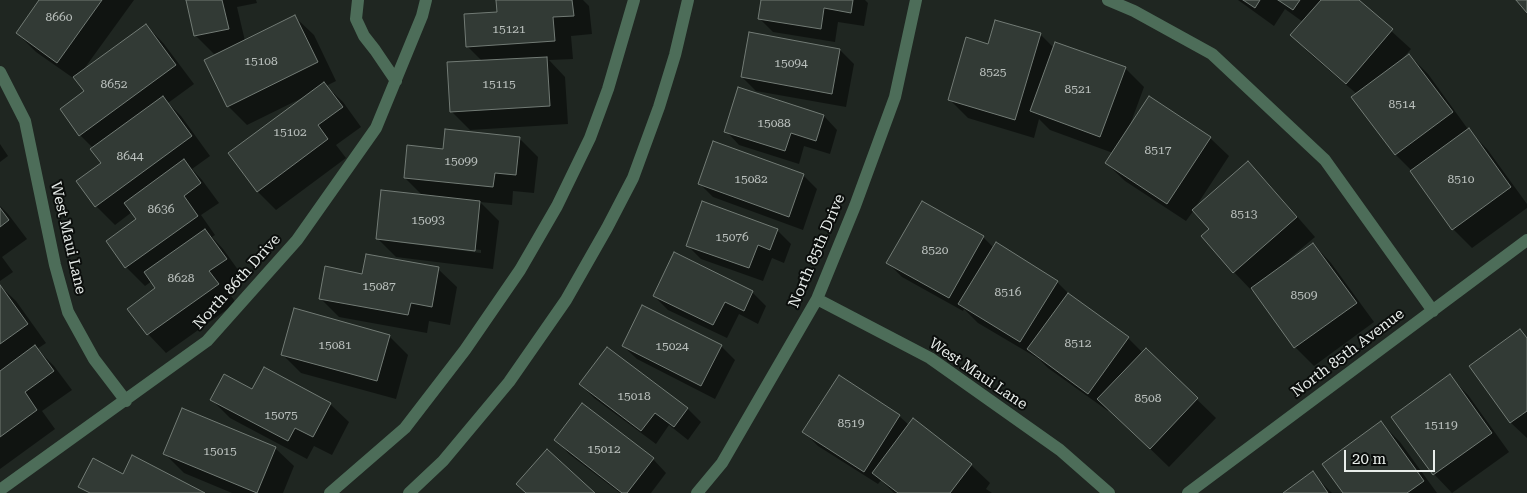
<!DOCTYPE html>
<style>
body{margin:0}
#map{position:relative;width:1527px;height:493px;overflow:hidden;background:#1f2621;font-family:"Roboto Serif",serif}
canvas{display:block}
.scale{position:absolute;left:1344px;top:450px;width:91px;height:22px;box-sizing:border-box;border:2px solid #e9eeeb;border-top:0;padding-left:6px;font-size:15px;line-height:18px;white-space:nowrap;color:#e9eeeb;-webkit-text-stroke:4px #0b0e0c;paint-order:stroke}
</style>
<div id="map">
<canvas width="1527" height="493"></canvas>
<div class="scale">20 m</div>
</div>
<script>
const ctx = document.querySelector('canvas').getContext('2d');
ctx.lineJoin = 'round';
function fillPath(path, color) {
  ctx.fillStyle = color;
  ctx.fill(path, 'evenodd');
}
function poly(rows) {
  const path = new Path2D();
  for (const r of rows) {
    path.moveTo(r[0], r[1]);
    for (let i = 2; i < r.length; i += 2) path.lineTo(r[i], r[i + 1]);
  }
  return path;
}
function stroke(path, color, width, dash) {
  ctx.strokeStyle = color;
  ctx.lineWidth = width;
  ctx.lineCap = dash ? 'butt' : 'round';
  ctx.setLineDash(dash || []);
  ctx.stroke(path);
}
function write(font, color, halo, rows, align = 'center') {
  ctx.font = font + ' "Roboto Serif",serif';
  ctx.lineWidth = 4;
  ctx.setLineDash([]);
  ctx.textBaseline = 'middle';
  ctx.strokeStyle = halo;
  ctx.fillStyle = color;
  for (const [text, x, y, turn = 0] of rows) {
    ctx.save();
    ctx.translate(x, y);
    ctx.rotate((+turn || 0) * Math.PI / 180);
    ctx.textAlign = isNaN(turn) ? turn : align;
    if (halo) ctx.strokeText(text, 0, 0);
    ctx.fillText(text, 0, 0);
    ctx.restore();
  }
}
fillPath(poly([
 [41,0,134,0,84,69,146,25,164,44,194,84,168,103,181,116,210,156,192,169,202,180,219,203,201,215,215,235,212,237,223,249,244,278,227,290,236,303,166,353,148,334,157,289,152,281,145,286,126,267,108,242,138,220,132,212,115,225,96,206,78,182,103,164,93,148,80,135,85,92,76,80,36,52,17,33],
 [187,0,256,0,257,3,237,7,245,41,295,17,314,35,336,81,326,86,343,102,361,127,336,145,346,158,276,210,257,191,306,96,247,125,228,106,221,52,214,54,195,35],
 [498,0,583,0,589,6,592,34,571,36,573,59,549,60,565,77,568,124,470,130,451,111,483,62,467,46,499,13],
 [762,0,865,0,868,3,864,26,838,22,835,42,773,32,759,18],
 [1238,0,1357,0,1411,49,1401,60,1409,55,1428,74,1470,132,1487,149,1527,204,1527,208,1472,248,1453,229,1412,171,1396,155,1353,97,1357,94,1310,54,1292,35,1303,22,1285,9,1274,26],
 [1040,34,1054,48,1125,68,1144,87,1130,125,1210,138,1229,156,1195,208,1248,163,1266,181,1315,237,1289,259,1290,261,1313,244,1331,263,1374,322,1314,366,1295,347,1254,290,1252,291,1234,272,1202,236,1210,229,1194,210,1186,221,1125,181,1106,163,1113,153,1050,130,1039,119,1034,138,968,118,949,99,989,45],
 [840,50,854,64,846,107,756,91,742,77],
 [824,116,837,130,830,154,804,146,799,164,739,145,726,131],
 [519,138,538,157,534,193,513,191,512,205,480,202,499,221,493,269,396,257,377,238,423,196,405,178,444,150],
 [396,240,481,250,481,253,396,242],
 [0,144,8,156,0,162],
 [803,175,817,189,803,230,713,197,699,183],
 [0,206,8,214,27,239,2,257,13,272,0,281],
 [777,230,791,244,784,263,772,258,763,281,701,259,687,245],
 [983,237,994,248,1057,282,1075,300,1128,338,1143,353,1146,350,1216,418,1169,467,1109,409,1108,411,1048,368,1039,359,978,323,964,309,963,311,902,277,888,263],
 [438,269,457,287,450,325,429,321,427,333,339,317,321,299,363,275],
 [0,286,16,301,46,343,37,349,54,366,72,390,42,411,55,429,0,469],
 [752,292,766,306,758,324,739,314,727,338,668,310,654,296],
 [1520,330,1527,337,1527,438,1511,423,1470,367],
 [389,336,408,355,396,399,301,373,282,354],
 [623,346,721,346,735,360,715,399,637,359],
 [607,349,688,409,701,422,688,440,669,425,656,444,594,398,580,384],
 [1449,376,1468,395,1509,452,1452,493,1434,474,1392,417],
 [253,391,330,404,349,422,332,455,314,446,307,459,230,418,212,400],
 [899,416,909,425,971,465,990,483,986,489,992,493,894,493,881,480,878,484,818,446,804,432],
 [1381,423,1400,442,1437,493,1345,493],
 [556,440,653,459,666,473,651,493,620,493,569,454],
 [275,448,294,466,283,493,232,493,184,473,165,454],
 [1312,473,1332,493,1285,493]
]), '#0007');
const building = poly([
 [39,0,102,0,57,63,16,33,39,0],
 [186,0,222,0,229,29,194,36,186,0],
 [496,0,572,0,574,16,553,17,555,41,466,47,464,14,497,12,496,0],
 [761,0,853,0,851,13,824,8,821,29,758,19,761,0],
 [1243,0,1260,0,1255,8,1243,0],
 [1278,0,1300,0,1293,10,1278,0],
 [1321,0,1359,0,1393,29,1346,84,1290,35,1321,0],
 [1516,0,1527,0,1527,13,1516,0],
 [295,15,318,62,227,107,204,60,295,15],
 [995,20,1041,33,1015,120,948,100,966,37,988,44,995,20],
 [146,24,176,65,79,136,60,109,84,91,73,77,146,24],
 [749,32,840,49,832,94,741,77,749,32],
 [1055,42,1126,67,1100,137,1030,111,1055,42],
 [1409,54,1453,112,1395,155,1351,97,1409,54],
 [547,57,550,106,450,112,447,62,547,57],
 [324,82,343,107,318,125,328,139,257,192,228,153,324,82],
 [738,87,824,115,816,141,791,133,785,151,724,132,738,87],
 [163,96,192,136,95,207,76,181,101,163,90,149,163,96],
 [1149,96,1211,137,1167,204,1105,163,1149,96],
 [1469,128,1511,187,1452,230,1410,171,1469,128],
 [445,129,520,137,516,175,495,173,493,187,404,178,407,145,443,149,445,129],
 [713,141,804,174,789,217,698,184,713,141],
 [184,159,201,183,184,196,198,216,125,268,106,241,136,219,124,203,184,159],
 [1248,161,1297,217,1233,273,1201,236,1209,229,1192,210,1248,161],
 [381,190,480,201,475,251,376,239,381,190],
 [702,201,778,229,770,250,758,245,749,268,686,246,702,201],
 [922,201,984,236,949,298,886,263,922,201],
 [0,208,9,220,0,227,0,208],
 [205,229,227,259,209,271,219,284,147,335,127,309,155,288,144,272,205,229],
 [996,242,1058,281,1020,342,958,304,996,242],
 [1313,243,1357,303,1294,348,1251,288,1313,243],
 [674,252,753,291,744,311,725,302,713,325,653,296,674,252],
 [366,254,439,267,432,307,411,303,408,315,319,299,325,266,362,274,366,254],
 [0,285,28,324,0,344,0,285],
 [1068,293,1129,337,1088,394,1027,349,1068,293],
 [642,305,722,345,701,386,622,346,642,305],
 [294,308,390,335,377,381,281,355,294,308],
 [1520,329,1527,338,1527,411,1510,423,1469,366,1520,329],
 [35,345,54,371,25,392,37,410,0,437,0,371,35,345],
 [607,347,688,408,674,427,655,413,641,431,579,384,607,347],
 [1146,348,1198,398,1150,449,1097,399,1146,348],
 [264,367,331,403,313,437,295,428,288,441,210,400,224,374,252,389,264,367],
 [1450,374,1492,433,1433,475,1391,417,1450,374],
 [839,375,900,415,864,472,802,432,839,375],
 [582,403,654,458,627,493,622,493,554,440,582,403],
 [182,408,276,447,257,493,163,454,182,408],
 [913,418,972,464,950,493,898,493,872,473,913,418],
 [1381,421,1424,481,1407,493,1343,493,1322,464,1381,421],
 [547,449,595,493,526,493,516,484,547,449],
 [132,455,205,493,90,493,78,487,93,458,123,474,132,455],
 [1313,471,1328,493,1283,493,1313,471]
]);
fillPath(building, '#323a35');
stroke(building, '#727b75', 1);
stroke(poly([
 [358,0,356,19,364,36,375,50,396,81],
 [1108,0,1134,11,1212,54,1325,160,1433,311],
 [0,72,25,121,55,265,68,312,94,359,126,401],
 [817,299,930,358,1060,450,1109,493],
 [0,490,207,341,297,240,376,128,422,16,426,0],
 [697,493,722,463,817,299,855,206,895,97,916,0],
 [1188,493,1527,240]
]), '#4d6d59', 12);
stroke(poly([
 [330,493,405,428,465,350,520,270,557,206,590,138,608,89,634,0],
 [409,493,443,461,509,382,566,300,607,228,633,178,659,107,675,55,688,0]
]), '#4d6d59', 12);
write('12px', '#bbc1be', null, [
 ["8660",59,17],
 ["15121",509,29],
 ["15108",261,61],
 ["15094",791,63],
 ["8525",993,72],
 ["8652",114,84],
 ["15115",499,84],
 ["8521",1078,89],
 ["8514",1402,104],
 ["15088",774,123],
 ["15102",290,132],
 ["8517",1158,150],
 ["8644",130,156],
 ["15099",461,161],
 ["15082",751,179],
 ["8510",1461,179],
 ["8636",161,209],
 ["8513",1244,214],
 ["15093",428,220],
 ["15076",732,237],
 ["8520",935,250],
 ["8628",181,278],
 ["15087",379,286],
 ["8516",1008,292],
 ["8509",1304,295],
 ["8512",1078,343],
 ["15081",335,345],
 ["15024",672,346],
 ["15018",634,396],
 ["8508",1148,398],
 ["15075",281,415],
 ["8519",851,423],
 ["15119",1441,425],
 ["15012",604,449],
 ["15015",220,451]
]);
write('15px', '#e9eeeb', '#0b0e0c', [
 ["West Maui Lane",68,238,77],
 ["North 85th Drive",817,251,-67],
 ["North 86th Drive",237,282,-48],
 ["North 85th Avenue",1348,353,-37],
 ["West Maui Lane",978,374,34]
]);
</script>
